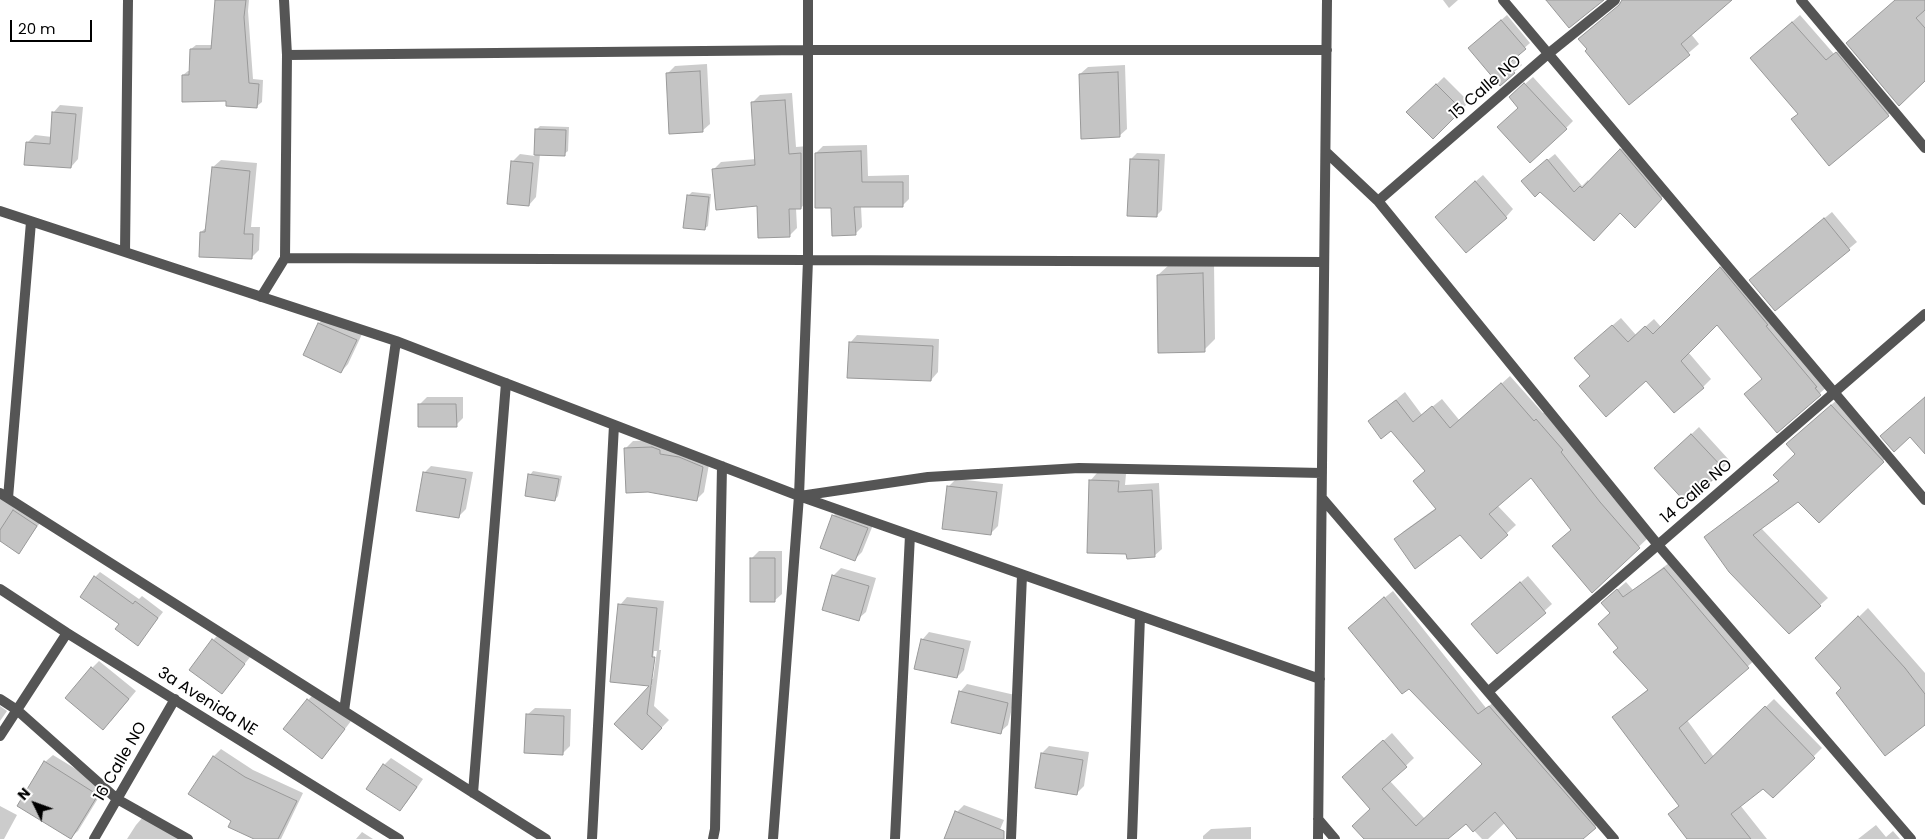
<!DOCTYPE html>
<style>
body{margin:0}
#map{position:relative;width:1925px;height:839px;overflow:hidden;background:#fff;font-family:Poppins,sans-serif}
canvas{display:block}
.north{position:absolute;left:10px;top:779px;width:50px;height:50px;-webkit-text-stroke:4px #fff;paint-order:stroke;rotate:312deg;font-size:14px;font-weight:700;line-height:20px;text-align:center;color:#000}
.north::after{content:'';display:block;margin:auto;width:18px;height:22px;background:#000;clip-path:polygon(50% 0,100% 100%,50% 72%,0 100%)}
.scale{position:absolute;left:10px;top:20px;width:82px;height:22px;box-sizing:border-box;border:2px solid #000;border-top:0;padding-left:6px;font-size:15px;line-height:18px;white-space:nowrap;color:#000;-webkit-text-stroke:4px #fff;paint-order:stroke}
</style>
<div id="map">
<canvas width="1925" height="839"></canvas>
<div class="north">N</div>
<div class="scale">20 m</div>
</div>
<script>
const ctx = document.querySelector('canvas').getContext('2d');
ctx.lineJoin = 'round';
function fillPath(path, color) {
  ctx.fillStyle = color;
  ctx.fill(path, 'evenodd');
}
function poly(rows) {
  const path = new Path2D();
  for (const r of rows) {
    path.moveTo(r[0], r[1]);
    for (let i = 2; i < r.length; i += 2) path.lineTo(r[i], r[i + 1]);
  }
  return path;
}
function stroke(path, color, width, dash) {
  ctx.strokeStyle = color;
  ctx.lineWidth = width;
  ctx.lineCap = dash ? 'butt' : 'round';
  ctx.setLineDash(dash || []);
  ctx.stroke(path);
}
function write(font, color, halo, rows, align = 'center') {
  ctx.font = font + ' Poppins,sans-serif';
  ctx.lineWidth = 4;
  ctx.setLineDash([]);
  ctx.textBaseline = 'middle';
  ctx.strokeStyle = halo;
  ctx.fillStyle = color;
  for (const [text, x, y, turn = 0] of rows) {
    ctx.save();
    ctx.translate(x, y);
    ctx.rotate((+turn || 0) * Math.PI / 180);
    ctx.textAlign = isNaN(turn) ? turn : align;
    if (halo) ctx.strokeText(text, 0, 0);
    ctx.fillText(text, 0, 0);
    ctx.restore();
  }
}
fillPath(poly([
 [216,0,249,0,248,11,253,79,263,80,262,102,257,106,227,100,183,75,188,71,191,71,191,49,196,45,212,45],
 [1443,0,1458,0,1449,8],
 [1622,0,1730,0,1691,34,1699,44,1630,103,1580,39,1623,2],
 [1896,0,1925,0,1925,80],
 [1507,15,1530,43,1514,57,1522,65,1514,72,1477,41],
 [1800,15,1834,54,1844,46,1896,108,1888,115,1799,113,1759,51],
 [707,64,710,124,702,131,668,73,675,66],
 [1125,65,1127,129,1119,136,1080,74,1088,67],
 [1444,77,1469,102,1433,138,1408,112],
 [1533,77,1573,121,1566,128,1519,108,1518,90],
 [792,93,796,147,808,146,808,200,801,208,796,208,797,228,789,236,759,204,714,169,721,162,756,159,752,103,760,95],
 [60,105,83,107,78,159,71,167,27,143,35,135,52,137,53,113],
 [540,126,569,127,568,151,564,154,540,154,536,197,529,205,512,162,520,154,535,156,536,130],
 [1627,143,1668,191,1642,219,1530,174,1555,154,1582,186,1588,180,1589,182],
 [867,145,868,176,909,175,909,199,903,205,861,206,862,227,855,234,832,206,816,153,823,146],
 [1137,153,1165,154,1162,210,1156,216,1131,159],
 [221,160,257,163,251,227,260,227,259,250,251,258,201,232,207,227,213,167],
 [1483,175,1513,209,1506,217,1444,209],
 [692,192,711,194,708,226,704,229,688,196],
 [1832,212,1857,242,1775,310,1758,273],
 [1728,260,1828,386,1777,431,1764,378,1717,323,1688,352,1711,379,1703,387,1647,379,1591,376,1584,350,1621,318,1636,335,1654,319,1661,327],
 [1214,263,1215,339,1204,350,1158,275,1170,264],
 [327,316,363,332,348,364,341,372,304,355,319,323],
 [857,335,939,339,938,372,931,380,850,343],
 [1510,376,1543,413,1545,412,1609,493,1648,538,1592,591,1572,530,1531,476,1497,505,1516,525,1481,557,1460,534,1396,539,1404,531,1436,508,1426,470,1391,430,1370,421,1405,392,1422,415,1442,399,1460,421],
 [427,397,463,397,463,418,456,425,419,405],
 [1839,398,1890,454,1883,461,1799,500,1761,528,1828,598,1789,632,1705,538,1779,480,1796,454,1787,444],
 [1699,427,1730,461,1687,502,1656,468],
 [660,440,710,459,704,492,696,500,625,449,633,441],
 [431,466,473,472,466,509,459,516,424,473],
 [533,471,562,476,558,496,555,500,530,475],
 [1097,473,1126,474,1125,485,1159,483,1162,549,1154,556,1090,481],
 [956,479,1003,484,998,526,991,533,949,486],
 [0,497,42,520,19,552,0,540],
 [841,508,875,520,862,552,855,559,833,516],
 [759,551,782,551,782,594,774,601,751,559],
 [1673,560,1756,659,1687,720,1714,757,1774,699,1822,748,1773,797,1763,787,1740,805,1767,839,1689,839,1670,814,1680,805,1614,717,1648,689,1619,648,1611,613,1611,595,1626,582,1633,590],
 [841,568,876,578,866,612,858,619,833,576],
 [100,572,139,599,142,596,163,612,138,644,120,624,95,577],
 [1528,576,1552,604,1498,653,1480,617],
 [1393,591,1486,708,1498,699,1603,820,1581,839,1530,839,1509,819,1488,839,1482,839,1466,822,1446,839,1365,839,1372,809,1351,770,1392,733,1414,758,1390,781,1425,819,1483,764,1357,620],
 [627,597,664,601,659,650,661,650,654,706,669,720,642,748,615,724,652,685,612,681,620,605],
 [654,651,657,651,653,679,650,679],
 [1868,608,1925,673,1925,723,1817,658],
 [929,632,971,641,964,670,957,677,922,640],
 [220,633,251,656,221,693,213,640],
 [99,661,136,691,111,721,92,668],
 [967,684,1015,695,1008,725,1000,732,960,692],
 [315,693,351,721,329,750,308,700],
 [0,706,7,711,0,721],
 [535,708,571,709,570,746,562,754,527,715],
 [1049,746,1089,752,1084,786,1076,794,1042,753],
 [221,749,253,770,303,793,281,839,257,839,190,793,214,756],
 [53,755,105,787,78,831,70,838,45,762],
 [391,758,423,779,407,802,400,810,384,765],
 [964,805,1004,820,996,839,954,839,957,812],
 [0,806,17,815,4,839,0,839],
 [143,817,179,839,127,839,136,825],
 [1876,825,1886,837,1893,831,1900,839,1858,839],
 [1251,827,1251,839,1203,839,1203,836,1211,829],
 [362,832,373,839,356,839]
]), '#0003');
const building = poly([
 [215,0,246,0,244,17,249,83,259,84,257,108,226,106,226,101,182,102,182,75,189,75,190,49,211,49,215,0],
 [1546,0,1604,0,1569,28,1546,0],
 [1622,0,1732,0,1681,44,1690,55,1629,105,1585,51,1587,49,1578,39,1619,5,1622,0],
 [1895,0,1925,0,1925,10,1916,18,1925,28,1925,81,1899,106,1846,43,1895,0],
 [1501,20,1526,49,1507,65,1515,73,1500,86,1468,48,1501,20],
 [1792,22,1826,60,1836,52,1889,116,1829,166,1791,119,1798,114,1750,58,1792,22],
 [700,71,703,132,669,134,666,73,700,71],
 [1118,72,1120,137,1081,139,1079,74,1118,72],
 [1524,83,1567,129,1530,163,1497,127,1518,108,1509,97,1524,83],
 [1436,84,1462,110,1433,139,1406,112,1436,84],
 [785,100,789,154,801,153,801,209,789,209,790,237,758,238,757,206,716,210,712,169,755,165,751,102,785,100],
 [52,112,76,114,71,168,24,165,26,142,50,144,52,112],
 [535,129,566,130,565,156,534,155,535,129],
 [1620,149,1662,199,1635,228,1620,213,1594,241,1540,192,1535,197,1521,181,1547,159,1574,192,1580,186,1582,188,1620,149],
 [861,151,862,182,903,182,903,207,854,207,856,235,832,236,831,208,815,208,815,153,861,151],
 [1130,159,1159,160,1157,217,1127,216,1130,159],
 [511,161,533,163,529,206,507,204,511,161],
 [212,167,250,171,244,234,253,234,252,259,199,257,200,232,205,232,212,167],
 [1475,181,1507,218,1466,253,1435,217,1475,181],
 [687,195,709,197,705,230,683,228,687,195],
 [1824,218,1850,250,1775,311,1749,280,1824,218],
 [1720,267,1768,325,1766,326,1817,387,1815,388,1821,395,1777,433,1744,394,1762,379,1717,325,1681,361,1704,388,1674,413,1646,381,1606,417,1579,386,1590,376,1574,358,1612,325,1628,342,1645,326,1653,334,1720,267],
 [1203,273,1205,352,1158,353,1157,275,1203,273],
 [318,323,357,340,341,373,303,355,318,323],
 [849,342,933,346,931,381,847,378,849,342],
 [1501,383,1534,421,1536,419,1563,450,1561,452,1600,502,1640,548,1592,593,1552,546,1571,530,1531,478,1489,514,1508,535,1481,559,1460,535,1415,569,1394,539,1436,509,1413,481,1425,471,1391,431,1381,439,1368,421,1396,400,1413,422,1432,406,1450,428,1501,383],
 [1925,397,1925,454,1910,437,1894,452,1880,436,1925,397],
 [418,404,456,404,457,427,418,427,418,404],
 [1831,405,1884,462,1819,523,1798,502,1753,535,1821,606,1789,634,1729,572,1704,537,1779,481,1773,475,1795,454,1786,444,1831,405],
 [1691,434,1724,469,1687,504,1654,468,1691,434],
 [652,447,660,450,660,454,679,457,703,467,697,501,648,492,626,493,624,448,652,447],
 [423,472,466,479,459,518,416,511,423,472],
 [528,474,559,479,555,501,525,496,528,474],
 [1089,480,1119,481,1118,492,1152,490,1155,557,1127,559,1126,554,1087,553,1089,480],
 [947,486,997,492,991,535,942,529,947,486],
 [13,510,37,526,19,554,0,541,0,530,13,510],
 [832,515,868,528,855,561,820,548,832,515],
 [750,558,775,558,775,602,750,602,750,558],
 [1664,568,1749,668,1679,728,1705,764,1765,706,1815,758,1773,798,1763,789,1731,814,1751,839,1687,839,1668,814,1679,806,1612,717,1648,690,1613,652,1618,648,1598,624,1610,613,1601,603,1617,589,1623,597,1664,568],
 [832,575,869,586,859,621,822,610,832,575],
 [94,576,133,604,135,601,158,618,138,646,115,629,119,624,80,597,94,576],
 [1520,582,1546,613,1497,654,1471,624,1520,582],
 [1384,597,1478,714,1489,706,1596,828,1583,839,1517,839,1495,812,1473,832,1466,824,1448,839,1364,839,1352,826,1370,809,1342,777,1383,740,1407,767,1382,789,1416,826,1482,764,1409,689,1402,694,1348,628,1384,597],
 [618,604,657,608,652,657,655,657,647,714,662,728,642,750,614,724,649,686,610,682,618,604],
 [1858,616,1905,668,1925,694,1925,725,1885,756,1836,693,1841,688,1815,658,1858,616],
 [212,639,245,664,222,694,189,670,212,639],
 [921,639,964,649,957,678,914,669,921,639],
 [91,667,129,699,103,730,65,698,91,667],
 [959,691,1008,703,1001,734,951,723,959,691],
 [307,699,345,729,322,759,283,729,307,699],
 [526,714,564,716,563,755,524,753,526,714],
 [1041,753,1083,760,1077,795,1035,788,1041,753],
 [213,756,245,777,297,801,278,839,254,839,228,827,231,821,188,794,213,756],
 [44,761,98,795,71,839,17,806,44,761],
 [383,764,417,787,400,811,366,789,383,764],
 [955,811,1004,831,1004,839,944,839,955,811]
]);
fillPath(building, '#c4c4c4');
stroke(building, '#999', 1);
stroke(poly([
 [1503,0,1925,500],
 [1801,0,1925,148],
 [287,55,808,50,1327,50],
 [1326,152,1378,201,1658,545,1911,839],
 [1378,201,1548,54,1615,0],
 [0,211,396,341,799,496,1320,679],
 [125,252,128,0],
 [285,258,1324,262],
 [261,297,285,258,287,55,284,0],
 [0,493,546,839],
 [800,496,928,477,1079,468,1322,473],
 [8,498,31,222],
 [1322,498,1614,839],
 [0,589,67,633,399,839],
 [1489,691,1925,314],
 [0,699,17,710,117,799,188,839],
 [344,711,396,341],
 [0,736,67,633],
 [473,793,506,383],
 [1318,819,1335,839],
 [94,839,175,699],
 [592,839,614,425],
 [713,839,715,829,722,466],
 [773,839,799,496,808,260,808,0],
 [895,839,910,535],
 [1011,839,1022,575],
 [1132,839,1140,616],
 [1318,839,1327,0]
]), '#555', 10);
write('16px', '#000', '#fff', [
 ["15 Calle NO",1486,88,-41],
 ["14 Calle NO",1697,492,-41],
 ["3a Avenida NE",207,702,32],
 ["16 Calle NO",121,762,-60]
]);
</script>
